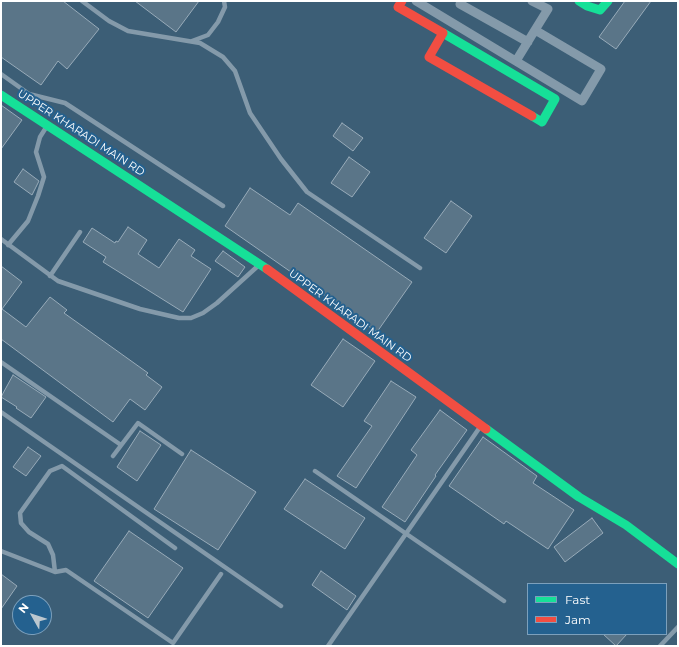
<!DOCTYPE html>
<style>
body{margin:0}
#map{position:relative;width:679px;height:647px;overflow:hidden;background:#3c5e76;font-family:Montserrat,sans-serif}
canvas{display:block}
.frame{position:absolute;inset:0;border:2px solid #fff;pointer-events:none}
.legend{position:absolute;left:527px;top:583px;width:140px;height:52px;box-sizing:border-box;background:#24618f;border:1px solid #7ca0bc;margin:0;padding:5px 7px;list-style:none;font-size:12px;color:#fff}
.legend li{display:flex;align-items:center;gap:8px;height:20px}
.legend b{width:20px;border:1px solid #7ca0bc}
.north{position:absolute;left:12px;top:595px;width:40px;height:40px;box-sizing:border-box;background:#24618f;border:1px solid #7ca0bc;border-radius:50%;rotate:309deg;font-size:11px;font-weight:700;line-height:16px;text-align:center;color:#fff}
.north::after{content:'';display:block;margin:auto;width:14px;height:18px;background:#bbc7cf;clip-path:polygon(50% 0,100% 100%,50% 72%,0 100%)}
</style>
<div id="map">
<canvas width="679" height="647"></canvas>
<div class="frame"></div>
<ul class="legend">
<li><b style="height:5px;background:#16e098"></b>Fast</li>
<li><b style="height:5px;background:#f24e42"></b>Jam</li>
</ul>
<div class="north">N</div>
</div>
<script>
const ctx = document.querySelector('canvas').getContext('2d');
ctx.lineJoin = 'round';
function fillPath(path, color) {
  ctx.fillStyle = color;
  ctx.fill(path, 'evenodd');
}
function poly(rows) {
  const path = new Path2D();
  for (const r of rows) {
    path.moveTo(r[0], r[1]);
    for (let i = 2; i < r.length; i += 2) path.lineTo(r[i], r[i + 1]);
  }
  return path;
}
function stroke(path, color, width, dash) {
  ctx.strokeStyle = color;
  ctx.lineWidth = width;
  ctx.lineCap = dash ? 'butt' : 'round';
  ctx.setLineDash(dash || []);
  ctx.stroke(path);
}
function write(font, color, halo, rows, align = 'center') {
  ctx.font = font + ' Montserrat,sans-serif';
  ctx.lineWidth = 4;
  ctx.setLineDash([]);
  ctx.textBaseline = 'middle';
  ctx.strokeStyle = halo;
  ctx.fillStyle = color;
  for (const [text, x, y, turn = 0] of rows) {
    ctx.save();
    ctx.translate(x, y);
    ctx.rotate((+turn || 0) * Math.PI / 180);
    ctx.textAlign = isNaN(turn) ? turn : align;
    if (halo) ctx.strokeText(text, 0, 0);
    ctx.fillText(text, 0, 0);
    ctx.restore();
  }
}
const building = poly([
 [1,1,63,1,99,29,67,69,58,61,41,85,1,57,1,1],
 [135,1,199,1,176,32,135,1],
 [625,1,651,1,616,49,599,37,625,1],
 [1,105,22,120,1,149,1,105],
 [342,123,363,138,353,151,333,136,342,123],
 [349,157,370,172,352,197,331,183,349,157],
 [23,169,39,181,32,195,14,182,23,169],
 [250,188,290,215,298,203,412,282,377,332,225,226,250,188],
 [451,201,472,216,446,253,424,238,451,201],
 [128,227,147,240,138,254,159,268,179,239,195,250,191,256,211,269,183,312,103,262,106,257,83,242,92,228,115,243,116,241,118,242,128,227],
 [223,251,245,267,238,277,215,261,223,251],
 [1,266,22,282,2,309,26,327,50,297,67,310,64,313,148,373,146,375,162,387,145,410,130,399,113,422,1,339,1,266],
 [343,339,375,361,343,407,311,385,343,339],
 [13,375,46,397,31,418,16,408,17,407,1,397,13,375],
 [391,381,416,397,356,488,337,476,372,426,364,421,391,381],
 [440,410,467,430,435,475,436,476,405,522,382,507,417,455,411,450,440,410],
 [140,431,161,445,137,481,117,467,140,431],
 [483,437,537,476,533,483,574,510,548,549,506,521,504,524,449,486,483,437],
 [28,447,41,456,26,476,13,467,28,447],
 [191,450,256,492,218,550,154,509,191,450],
 [305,479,365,518,345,549,284,509,305,479],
 [592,518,603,533,565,562,554,547,592,518],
 [129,531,183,568,148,618,94,581,129,531],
 [321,571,356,596,347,610,312,585,321,571],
 [1,574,17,586,1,609,1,574],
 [603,634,627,634,616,646,603,634]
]);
fillPath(building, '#5a7588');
stroke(building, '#98abb9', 1);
stroke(poly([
 [82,1,109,21,128,31,200,43,223,57,235,71,250,113,281,159,307,192,420,268],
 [192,41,208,35,218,22,225,7,224,1],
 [1,74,29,94,65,103,223,206],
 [1,239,58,281,140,309,179,318,191,318,203,313,217,303,259,265],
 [8,245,28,221,38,196,44,177,36,152,40,137,47,126],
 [50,276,80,232],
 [1,362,121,445],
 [1,412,281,606],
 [113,456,138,423,182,454],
 [315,471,504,601],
 [1,551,55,572,66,570,173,643,221,574],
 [55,572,53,555,48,544,29,532,21,523,20,513,50,471,62,466,175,548],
 [328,646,480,427],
 [660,646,678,627]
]), '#849aaa', 4.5);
stroke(poly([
 [416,1,582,101,601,69,535,30,516,61],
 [462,1,460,4,528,42],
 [532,1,548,9,535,30]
]), '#849aaa', 9);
stroke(poly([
 [579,1,587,6,600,10,608,1],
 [443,33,555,99,542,122,532,116],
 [1,95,267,269],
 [486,429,579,497,626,525,678,564]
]), '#16e098', 9);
stroke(poly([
 [402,1,398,7,443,33,429,57,532,116],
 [267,269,486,429]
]), '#f24e42', 9);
write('11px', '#fff', '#24618f', [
 ["UPPER KHARADI MAIN RD",81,133,33],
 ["UPPER KHARADI MAIN RD",350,316,36]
]);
</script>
